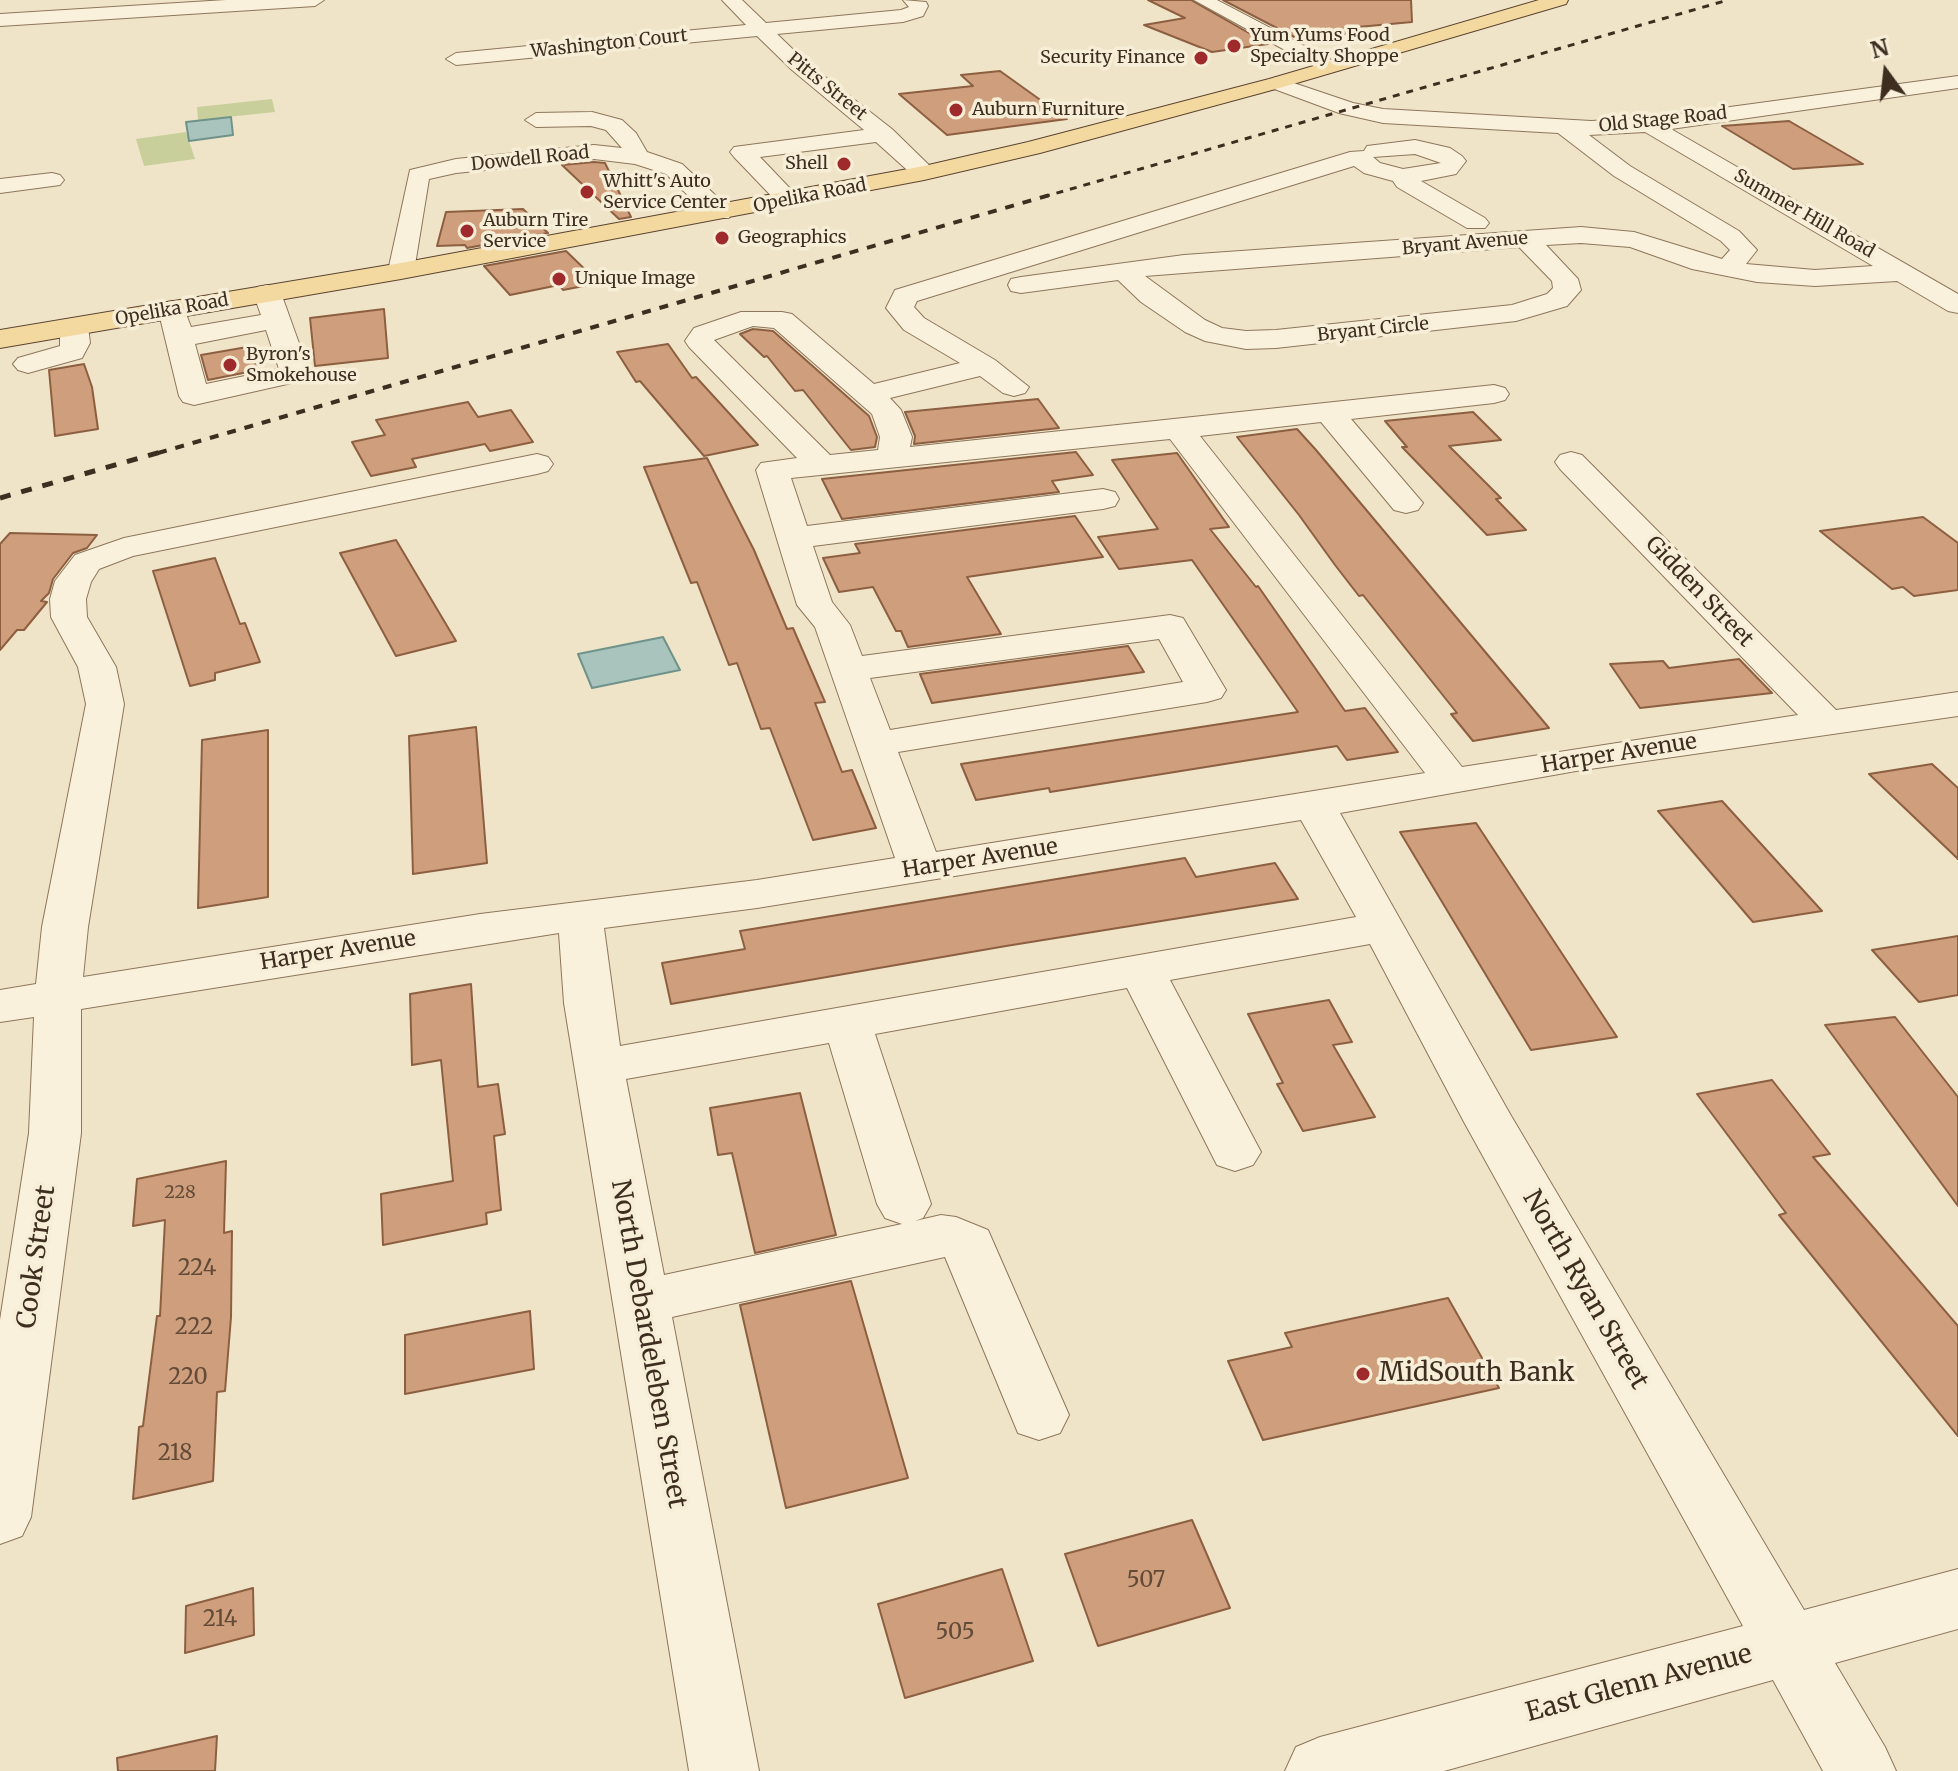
<!DOCTYPE html>
<style>
body{margin:0}
#map{position:relative;width:1958px;height:1771px;overflow:hidden;background:#f0e4c8;font-family:Merriweather,serif}
canvas{display:block}
.north{position:absolute;left:1846px;top:32px;width:80px;height:80px;-webkit-text-stroke:6px #f7eed8;paint-order:stroke;rotate:345deg;font-size:22px;font-weight:700;line-height:32px;text-align:center;color:#3d2e20}
.north::after{content:'';display:block;margin:auto;width:28px;height:36px;background:#3d2e20;clip-path:polygon(50% 0,100% 100%,50% 72%,0 100%)}
</style>
<div id="map">
<canvas width="1958" height="1771"></canvas>
<div class="north">N</div>
</div>
<script>
const ctx = document.querySelector('canvas').getContext('2d');
ctx.lineJoin = 'round';
function fillPath(path, color) {
  ctx.fillStyle = color;
  ctx.fill(path, 'evenodd');
}
function poly(rows) {
  const path = new Path2D();
  for (const r of rows) {
    path.moveTo(r[0], r[1]);
    for (let i = 2; i < r.length; i += 2) path.lineTo(r[i], r[i + 1]);
  }
  return path;
}
function stroke(path, color, width, dash) {
  ctx.strokeStyle = color;
  ctx.lineWidth = width;
  ctx.lineCap = dash ? 'butt' : 'round';
  ctx.setLineDash(dash || []);
  ctx.stroke(path);
}
function write(font, color, halo, rows, align = 'center') {
  ctx.font = font + ' Merriweather,serif';
  ctx.lineWidth = 7;
  ctx.setLineDash([]);
  ctx.textBaseline = 'middle';
  ctx.strokeStyle = halo;
  ctx.fillStyle = color;
  for (const [text, x, y, turn = 0] of rows) {
    ctx.save();
    ctx.translate(x, y);
    ctx.rotate((+turn || 0) * Math.PI / 180);
    ctx.textAlign = isNaN(turn) ? turn : align;
    if (halo) ctx.strokeText(text, 0, 0);
    ctx.fillText(text, 0, 0);
    ctx.restore();
  }
}
fillPath(poly([
 [272,99,275,112,198,120,197,107],
 [186,132,195,159,144,166,136,139]
]), '#c9cf9b');
const water = poly([
 [231,117,233,135,189,141,186,122,231,117],
 [663,637,680,670,592,688,578,654,663,637]
]);
fillPath(water, '#a9c4bc');
stroke(water, '#6f938a', 2);
const building = poly([
 [1148,0,1191,0,1268,44,1212,52,1144,25,1185,18,1148,0],
 [1223,0,1411,0,1412,22,1358,27,1366,31,1300,40,1223,0],
 [1000,71,1067,119,947,135,899,94,973,86,961,75,1000,71],
 [1789,121,1863,164,1793,169,1722,126,1789,121],
 [594,162,605,163,631,217,619,219,562,165,594,162],
 [523,209,548,233,467,248,465,245,437,246,446,212,523,209],
 [566,251,599,283,563,290,559,285,510,295,484,266,566,251],
 [384,309,388,358,315,366,310,318,384,309],
 [753,329,773,331,869,416,877,437,875,447,851,450,803,390,795,391,767,356,764,357,740,334,753,329],
 [668,344,692,378,696,377,758,445,704,456,640,381,636,382,617,352,668,344],
 [253,346,258,370,208,380,201,355,253,346],
 [84,364,92,387,98,429,55,436,49,370,84,364],
 [1038,399,1059,428,914,444,915,436,905,412,1038,399],
 [468,402,478,417,511,410,533,442,490,451,485,444,412,459,416,467,371,476,352,442,385,435,376,420,468,402],
 [1473,412,1501,440,1449,446,1501,498,1496,499,1526,530,1487,535,1402,447,1407,447,1385,421,1473,412],
 [1297,429,1316,450,1549,728,1473,741,1451,714,1457,713,1363,595,1359,596,1335,565,1299,515,1237,437,1297,429],
 [1076,452,1093,475,1052,481,1059,492,842,519,822,479,1076,452],
 [1177,453,1229,527,1210,529,1256,587,1258,586,1345,711,1365,708,1398,752,1347,760,1337,746,1050,792,1049,788,976,800,961,764,1298,712,1192,560,1119,569,1098,537,1158,529,1112,460,1177,453],
 [707,458,754,550,787,629,793,628,825,702,815,703,842,772,852,770,876,828,813,840,770,728,761,729,737,663,729,665,697,582,691,583,644,467,707,458],
 [1075,516,1103,557,967,577,1001,634,908,647,901,631,896,631,873,587,839,592,823,558,860,553,855,544,1075,516],
 [1923,517,1958,543,1958,590,1914,596,1903,587,1892,589,1820,531,1923,517],
 [10,533,97,535,87,548,73,553,53,579,49,593,41,601,47,602,24,630,17,630,0,650,0,544,10,533],
 [396,540,456,641,396,656,340,553,396,540],
 [215,558,240,624,245,623,260,662,215,673,215,680,190,686,153,571,215,558],
 [1128,646,1144,672,932,703,920,674,1128,646],
 [1739,659,1772,693,1640,708,1610,664,1663,661,1669,668,1739,659],
 [476,727,487,863,413,874,409,736,476,727],
 [268,730,268,897,198,908,202,740,268,730],
 [1932,764,1958,788,1958,859,1869,774,1932,764],
 [1722,801,1822,911,1753,922,1658,811,1722,801],
 [1476,823,1617,1037,1531,1050,1400,832,1476,823],
 [1185,858,1196,877,1275,863,1298,899,1006,946,671,1004,662,963,745,949,740,931,1185,858],
 [1958,936,1958,995,1919,1002,1872,950,1958,936],
 [471,984,478,1087,498,1084,505,1134,494,1136,501,1210,486,1213,487,1224,383,1245,381,1194,453,1181,441,1060,412,1065,410,994,471,984],
 [1329,1000,1352,1042,1333,1045,1375,1117,1303,1131,1277,1084,1283,1083,1248,1014,1329,1000],
 [1895,1017,1958,1097,1958,1206,1825,1025,1895,1017],
 [1772,1080,1830,1154,1813,1157,1958,1326,1958,1436,1779,1215,1786,1213,1697,1094,1772,1080],
 [800,1093,836,1235,755,1253,732,1153,718,1155,710,1108,800,1093],
 [226,1161,224,1233,232,1231,231,1317,225,1391,217,1392,213,1481,133,1499,139,1427,143,1426,157,1316,160,1316,165,1220,133,1226,137,1179,226,1161],
 [851,1281,908,1478,786,1508,740,1305,851,1281],
 [1448,1298,1499,1388,1263,1440,1228,1361,1292,1347,1285,1333,1448,1298],
 [530,1311,534,1369,405,1394,405,1335,530,1311],
 [1192,1520,1230,1608,1098,1646,1065,1554,1192,1520],
 [1002,1569,1033,1661,905,1698,878,1604,1002,1569],
 [253,1588,254,1635,185,1653,186,1606,253,1588],
 [217,1736,215,1771,118,1771,117,1758,217,1736]
]);
fillPath(building, '#cf9f7d');
stroke(building, '#8d5f41', 2);
const minor = poly([
 [226,0,324,0,315,6,0,26,0,14,226,0],
 [722,0,742,0,766,23,901,10,909,7,903,0,926,2,928,6,923,16,903,22,777,34,806,62,892,129,932,168,936,173,932,178,916,178,876,142,760,157,801,200,798,205,780,205,734,157,730,152,734,147,864,130,792,70,757,36,456,65,446,59,456,53,746,25,722,0],
 [1194,0,1217,0,1337,63,1340,67,1330,73,1323,71,1194,0],
 [1958,76,1958,88,1671,129,1958,294,1958,313,1948,311,1897,281,1815,286,1757,282,1692,269,1630,247,1581,243,1546,245,1578,279,1581,290,1567,306,1516,321,1276,348,1246,349,1205,341,1185,332,1141,302,1118,280,1021,293,1011,291,1008,285,1011,279,1021,277,1184,255,1581,227,1634,232,1722,259,1730,250,1721,241,1614,176,1558,133,1383,123,1339,113,1269,87,1265,83,1276,77,1353,103,1383,109,1591,121,1649,118,1958,76],
 [1645,132,1873,266,1815,270,1746,264,1757,250,1739,231,1630,166,1589,135,1645,132],
 [1519,247,1552,281,1553,288,1547,294,1512,305,1276,330,1246,331,1222,328,1205,320,1145,276,1519,247],
 [592,112,622,120,636,133,647,152,682,164,729,208,732,213,729,218,711,218,666,174,635,164,594,159,456,173,429,179,414,271,410,277,392,277,388,271,410,170,456,159,594,145,622,148,606,130,591,126,536,127,525,120,536,113,592,112],
 [1415,140,1450,148,1462,156,1466,161,1456,174,1421,181,1485,218,1489,223,1485,228,1467,228,1397,187,1393,181,1364,173,1354,166,917,301,914,307,924,318,995,360,1029,387,1025,393,1014,396,1003,393,980,376,890,398,901,410,912,437,910,447,1494,385,1505,388,1509,394,1505,400,1494,403,1351,419,1423,503,1418,510,1406,513,1394,510,1321,422,1200,436,1462,767,1798,715,1560,469,1555,462,1560,455,1571,452,1582,455,1836,710,1958,692,1958,716,1576,771,1340,813,1510,1114,1804,1610,1958,1569,1958,1629,1835,1663,1885,1747,1896,1771,1823,1771,1773,1680,1444,1771,1285,1771,1296,1747,1320,1737,1743,1626,1464,1122,1370,944,1170,980,1261,1152,1253,1165,1235,1171,1217,1165,1127,988,875,1034,931,1204,923,1218,915,1221,941,1215,956,1217,988,1230,1069,1415,1060,1433,1039,1440,1018,1433,945,1257,672,1317,759,1771,689,1771,564,1003,559,933,81,1009,81,1133,31,1517,22,1536,0,1544,0,1320,29,1133,34,1017,0,1022,0,990,36,984,42,927,86,704,78,667,51,617,50,599,55,581,75,555,124,538,537,454,548,457,553,464,548,471,537,474,133,556,99,569,91,582,86,599,87,617,116,667,124,704,88,927,83,977,480,914,757,880,895,858,815,627,797,605,756,470,761,463,797,458,689,347,685,341,689,335,694,328,741,312,782,312,792,314,874,384,960,363,904,330,886,308,895,290,1350,152,1364,151,1367,146,1415,140],
 [1415,154,1441,163,1403,169,1380,163,1373,157,1415,154],
 [753,326,774,328,872,414,880,437,878,450,830,455,714,340,753,326],
 [1170,439,1425,773,936,852,898,752,1207,702,1221,698,1226,690,1183,618,1170,615,862,656,850,625,832,602,813,546,1103,509,1115,506,1119,499,1115,492,1103,489,807,526,791,478,1170,439],
 [1159,639,1183,682,890,730,870,678,1159,639],
 [1301,820,1356,917,620,1046,604,928,757,908,1301,820],
 [829,1043,877,1204,885,1218,902,1224,664,1275,626,1079,829,1043],
 [52,173,60,175,64,180,60,185,0,193,0,179,52,173],
 [267,285,277,287,281,293,310,374,305,380,194,405,183,402,179,396,158,309,162,303,172,301,182,303,191,327,261,315,253,293,257,287,267,285],
 [266,330,279,369,206,384,195,344,266,330],
 [74,318,84,320,88,326,90,343,82,358,28,373,18,370,13,364,18,358,60,346,60,326,64,320,74,318]
]);
const major = poly([
 [1539,0,1568,0,1566,4,1283,87,1040,153,924,180,401,279,0,348,0,330,401,263,924,166,1028,142,1269,79,1539,0]
]);
stroke(minor, '#8d765c', 2);
stroke(major, '#5b4430', 2);
fillPath(minor, '#faf1dc');
fillPath(major, '#f3d9a0');
stroke(poly([
 [1043,197,1728,0]
]), '#3d2e20', 3, [7, 7]);
stroke(poly([
 [158,453,1050,195]
]), '#3d2e20', 4, [9, 9]);
stroke(poly([
 [0,498,164,451]
]), '#3d2e20', 5, [11, 11]);
for (const [x, y, r, color] of [
 [1234,46,8,"#9e2a2b"],
 [1201,58,8,"#9e2a2b"],
 [956,110,8,"#9e2a2b"],
 [844,164,8,"#9e2a2b"],
 [587,192,8,"#9e2a2b"],
 [467,231,8,"#9e2a2b"],
 [722,238,8,"#9e2a2b"],
 [559,279,8,"#9e2a2b"],
 [230,365,8,"#9e2a2b"],
 [1363,1374,8,"#9e2a2b"]
]) {
  const dot = new Path2D();
  dot.arc(x, y, r, 0, 2 * Math.PI);
  ctx.fillStyle = color;
  ctx.fill(dot);
  stroke(dot, '#f7eed8', 3);
}
write('18px', '#3d2e20', '#f7eed8', [
 ["Yum Yums Food",1250,36],
 ["Specialty Shoppe",1250,57],
 ["Security Finance",1185,58,"right"],
 ["Auburn Furniture",972,110],
 ["Shell",828,164,"right"],
 ["Whitt's Auto",603,182],
 ["Service Center",603,203],
 ["Auburn Tire",483,221],
 ["Service",483,242],
 ["Geographics",738,238],
 ["Unique Image",575,279],
 ["Byron's",246,355],
 ["Smokehouse",246,376]
], 'left');
write('18px', '#3d2e20', '#f7eed8', [
 ["Washington Court",609,44,-6],
 ["Pitts Street",827,87,39],
 ["Old Stage Road",1663,120,-6],
 ["Dowdell Road",530,159,-6],
 ["Opelika Road",810,196,-11],
 ["Summer Hill Road",1804,214,30],
 ["Bryant Avenue",1465,244,-5],
 ["Opelika Road",172,310,-10],
 ["Bryant Circle",1373,330,-6]
]);
write('18px', '#624a37', null, [
 ["228",180,1193]
]);
write('22px', '#3d2e20', '#f7eed8', [
 ["Gidden Street",1699,592,46],
 ["Harper Avenue",1619,754,-9],
 ["Harper Avenue",980,859,-9],
 ["Harper Avenue",338,951,-9]
]);
write('22px', '#624a37', null, [
 ["224",197,1269],
 ["222",194,1328],
 ["220",188,1378],
 ["218",175,1454],
 ["507",1146,1581],
 ["214",220,1620],
 ["505",955,1633]
]);
write('26px', '#3d2e20', '#f7eed8', [
 ["Cook Street",37,1257,-82],
 ["North Ryan Street",1585,1290,60],
 ["North Debardeleben Street",648,1344,80],
 ["East Glenn Avenue",1639,1684,-15]
]);
write('26px', '#3d2e20', '#f7eed8', [
 ["MidSouth Bank",1379,1374]
], 'left');
</script>
